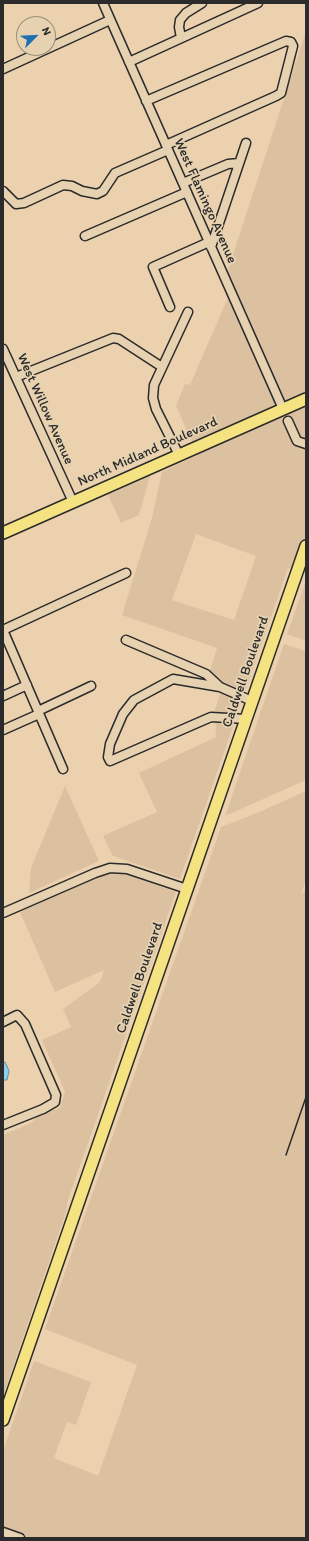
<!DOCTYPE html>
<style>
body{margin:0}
#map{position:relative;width:309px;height:1541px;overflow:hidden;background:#ebd1ad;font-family:Itim,sans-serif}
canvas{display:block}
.frame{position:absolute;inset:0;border:4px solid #2b2b2b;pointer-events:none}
.north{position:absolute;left:16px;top:16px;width:40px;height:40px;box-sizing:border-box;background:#e6d2b0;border:1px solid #9b8f7b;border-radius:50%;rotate:66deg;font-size:11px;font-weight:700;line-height:16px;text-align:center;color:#2b2b2b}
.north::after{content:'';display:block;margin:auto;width:14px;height:18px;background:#1f6fb2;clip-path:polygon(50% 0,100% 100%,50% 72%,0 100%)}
</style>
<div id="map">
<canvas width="309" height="1541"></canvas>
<div class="frame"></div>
<div class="north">N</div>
</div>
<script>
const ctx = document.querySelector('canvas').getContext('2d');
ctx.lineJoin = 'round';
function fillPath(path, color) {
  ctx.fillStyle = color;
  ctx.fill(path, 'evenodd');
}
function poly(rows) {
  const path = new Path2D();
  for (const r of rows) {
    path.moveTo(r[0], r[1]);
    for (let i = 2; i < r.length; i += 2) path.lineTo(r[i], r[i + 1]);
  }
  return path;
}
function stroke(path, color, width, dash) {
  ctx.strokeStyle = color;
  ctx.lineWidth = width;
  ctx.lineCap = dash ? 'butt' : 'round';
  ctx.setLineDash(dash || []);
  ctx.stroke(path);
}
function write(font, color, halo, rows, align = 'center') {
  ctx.font = font + ' Itim,sans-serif';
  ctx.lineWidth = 3.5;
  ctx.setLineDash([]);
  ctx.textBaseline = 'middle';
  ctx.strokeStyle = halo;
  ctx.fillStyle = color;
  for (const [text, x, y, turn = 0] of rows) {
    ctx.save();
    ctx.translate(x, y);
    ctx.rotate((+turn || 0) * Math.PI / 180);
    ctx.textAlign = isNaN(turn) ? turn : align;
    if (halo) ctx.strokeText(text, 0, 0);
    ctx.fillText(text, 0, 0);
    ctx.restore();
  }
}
fillPath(poly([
 [306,31,306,574,288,568,180,879,113,856,103,836,157,812,139,773,216,737,215,709,224,683,208,677,217,648,122,615,152,518,162,472,198,455,176,406,185,384,190,385,227,300,228,270],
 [196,534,256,556,234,620,172,600],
 [150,476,139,515,121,523,108,495],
 [306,581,306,641,287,634],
 [284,644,306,651,306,780,225,816],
 [65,786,99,861,29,893,31,868],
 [306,791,306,880,301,895,306,889,306,1538,3,1538,3,1451,34,1361,91,1382,76,1425,67,1422,54,1458,98,1476,137,1365,45,1329,221,827,257,813],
 [115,870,176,892,68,1200,66,1212,3,1396,3,1135,33,1122,39,1110,56,1110,60,1107,65,1092,42,1040,71,1027,63,1009,100,982,104,970,55,992,20,912]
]), '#dcc1a0');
const water = poly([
 [3,1062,5,1062,9,1071,7,1080,3,1080,3,1062]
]);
fillPath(water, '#8bd0ec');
stroke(water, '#658e9f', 1);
const minor = poly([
 [103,3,283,409],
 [181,38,179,27,180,20,186,13,202,3],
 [129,62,258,3],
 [3,69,110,20],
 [146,101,286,41,291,42,293,46,281,93,276,96,166,145],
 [183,183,228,164,239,163],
 [3,191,16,204,24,203,63,185,72,186,82,191,97,194,103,191,115,173,168,150],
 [85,236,187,192],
 [211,247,246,143],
 [170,307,153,267,209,242],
 [3,349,73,502],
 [16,377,113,338,119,339,162,367],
 [288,421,297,441,306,444],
 [179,455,156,409,153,398,154,385,188,312],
 [3,630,63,769],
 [3,630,126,573],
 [126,640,206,674,220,687,252,701],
 [220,687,173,679,134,700,123,714,110,744,108,757,110,761,211,717,246,719],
 [3,696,27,685],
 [38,711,91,686],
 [3,730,39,714],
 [3,913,95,873,110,868,127,869,187,889],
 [3,1022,17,1015,25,1024,56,1095,55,1102,43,1109,3,1125],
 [3,1532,20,1538]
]);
const major = poly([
 [3,533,306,399],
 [3,1420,306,546]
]);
stroke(minor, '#2b2b2b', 11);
stroke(major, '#2b2b2b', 14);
stroke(minor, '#e6d2b0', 8);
stroke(major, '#f5e382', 11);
stroke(poly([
 [286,1155,306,1097]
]), '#2b2b2b', 1.5);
write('14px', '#2b2b2b', '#e6d2b0', [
 ["West Flamingo Avenue",205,201,66],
 ["West Willow Avenue",45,409,66],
 ["North Midland Boulevard",148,452,-24],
 ["Caldwell Boulevard",246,672,-71],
 ["Caldwell Boulevard",140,978,-71]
]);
</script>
